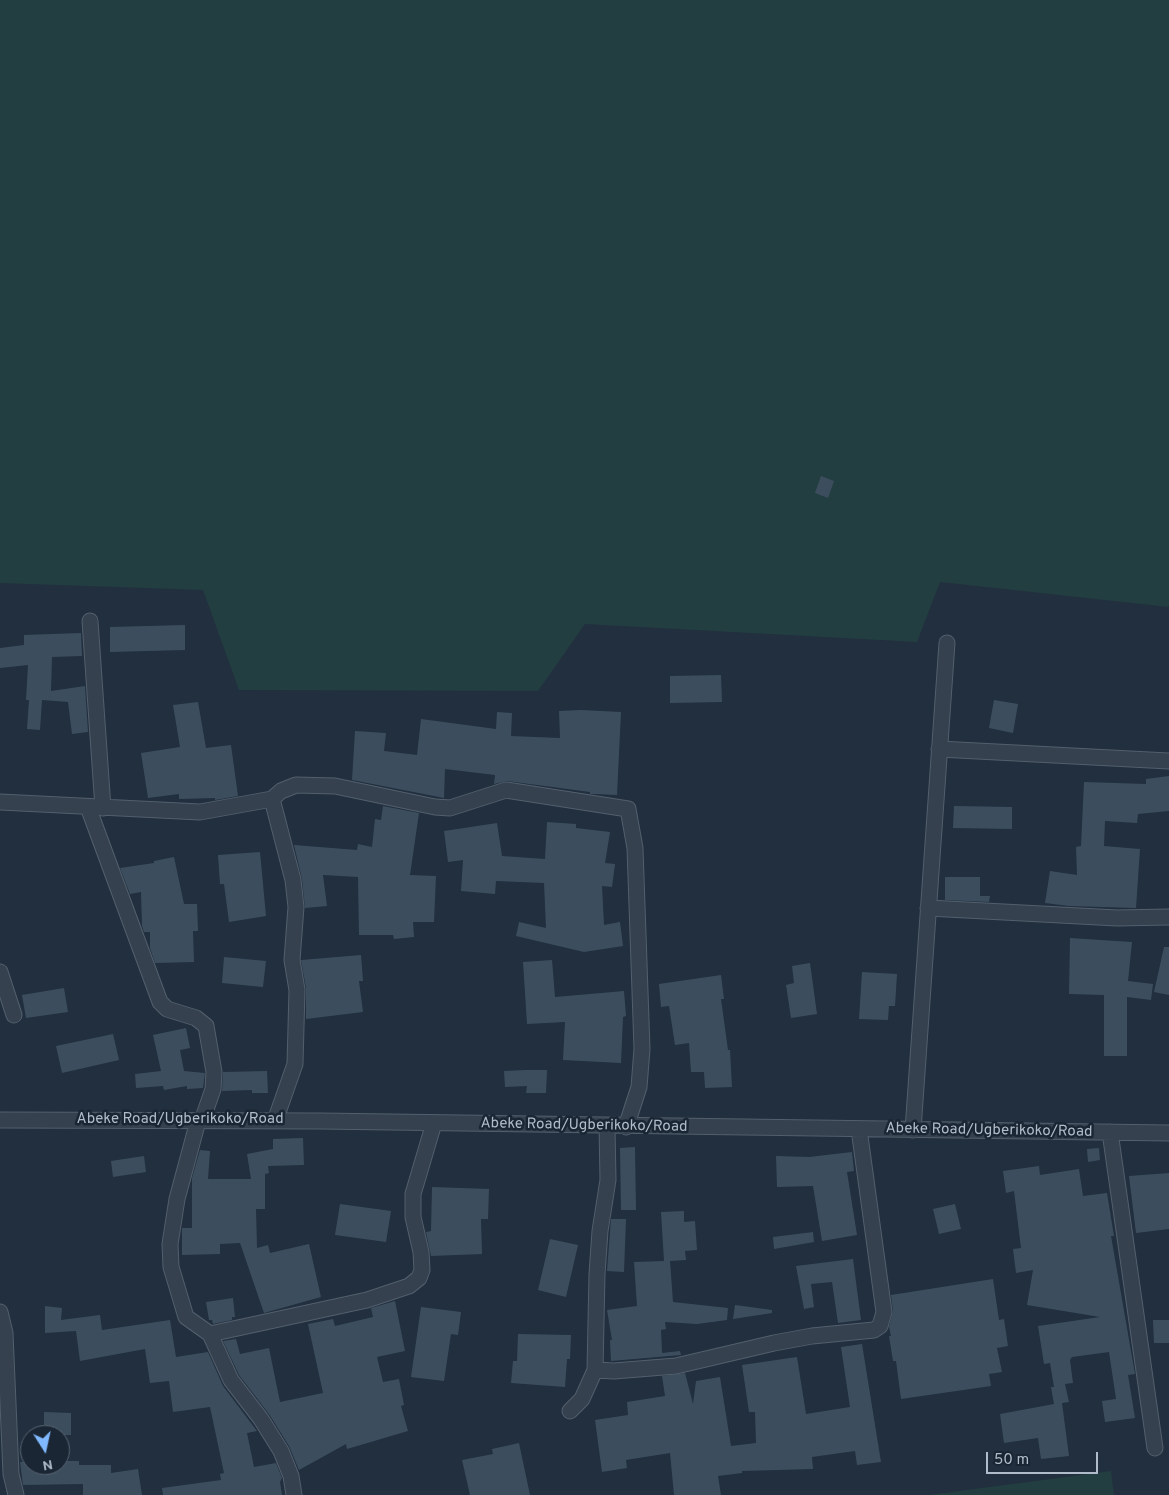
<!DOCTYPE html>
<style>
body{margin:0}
#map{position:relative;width:1169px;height:1495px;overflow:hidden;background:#212f3f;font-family:Overpass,sans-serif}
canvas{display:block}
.north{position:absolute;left:20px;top:1425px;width:50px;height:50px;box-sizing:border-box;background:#1a2633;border:1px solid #56626f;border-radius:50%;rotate:170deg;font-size:14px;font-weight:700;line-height:20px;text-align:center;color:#b1bcca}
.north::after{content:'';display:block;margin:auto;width:18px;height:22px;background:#80b9ff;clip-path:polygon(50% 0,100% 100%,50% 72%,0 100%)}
.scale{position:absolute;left:986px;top:1452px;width:112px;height:22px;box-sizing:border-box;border:2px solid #b1bcca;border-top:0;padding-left:6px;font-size:15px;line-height:18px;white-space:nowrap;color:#b1bcca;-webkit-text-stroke:4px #1a2633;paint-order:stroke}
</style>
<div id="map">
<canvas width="1169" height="1495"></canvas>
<div class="north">N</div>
<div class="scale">50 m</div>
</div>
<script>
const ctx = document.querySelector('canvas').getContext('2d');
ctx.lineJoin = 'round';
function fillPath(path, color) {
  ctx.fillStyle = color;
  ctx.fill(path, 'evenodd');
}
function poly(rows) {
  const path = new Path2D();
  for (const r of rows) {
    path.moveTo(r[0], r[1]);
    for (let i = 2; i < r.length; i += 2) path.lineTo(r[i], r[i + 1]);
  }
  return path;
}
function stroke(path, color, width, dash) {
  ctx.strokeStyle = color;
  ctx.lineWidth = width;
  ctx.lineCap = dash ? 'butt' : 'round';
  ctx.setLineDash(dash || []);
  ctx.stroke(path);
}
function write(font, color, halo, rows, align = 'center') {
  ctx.font = font + ' Overpass,sans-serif';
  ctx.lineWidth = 5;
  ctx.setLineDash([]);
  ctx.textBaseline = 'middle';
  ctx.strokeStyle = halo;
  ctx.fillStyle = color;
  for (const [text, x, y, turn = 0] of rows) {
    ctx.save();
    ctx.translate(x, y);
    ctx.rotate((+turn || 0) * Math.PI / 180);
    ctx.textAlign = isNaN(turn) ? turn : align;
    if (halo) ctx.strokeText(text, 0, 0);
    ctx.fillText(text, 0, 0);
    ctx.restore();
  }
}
fillPath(poly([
 [0,0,1169,0,1169,607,940,582,917,642,585,624,538,691,239,690,203,590,0,583],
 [1111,1471,1114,1495,929,1495]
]), '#233e40');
fillPath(poly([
 [821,476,834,481,828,498,815,493],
 [185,625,185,650,110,652,110,627],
 [81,633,82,656,52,657,51,691,85,686,88,732,72,734,68,702,42,700,40,730,27,729,29,700,26,700,28,665,0,668,0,648,24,645,24,635],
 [721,675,722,702,670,703,670,676],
 [994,700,1018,704,1013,733,989,728],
 [198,702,206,748,231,745,238,796,215,800,215,798,179,799,179,794,148,798,141,753,180,747,173,705],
 [581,710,621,712,617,795,596,794,590,794,590,792,507,781,494,784,495,775,445,769,444,798,352,780,355,731,386,733,384,751,417,755,421,719,496,729,497,712,512,713,511,736,560,738,559,711],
 [1169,776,1169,811,1138,814,1137,823,1105,821,1104,846,1140,849,1136,908,1069,906,1045,903,1050,871,1077,875,1076,847,1081,846,1084,782,1146,784,1146,779],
 [383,806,419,813,410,875,436,876,434,922,413,922,414,937,394,939,393,935,359,935,358,877,323,875,327,906,305,908,302,879,294,845,357,850,358,844,372,847,375,819,381,820],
 [954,806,1012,807,1012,829,953,828],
 [547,822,576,824,576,828,610,832,605,863,615,864,612,887,602,886,604,925,620,922,623,946,584,952,516,936,519,922,546,928,544,883,496,881,495,894,461,891,463,860,448,862,444,831,497,823,502,856,545,859],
 [260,852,266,916,229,922,224,884,220,884,218,855],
 [174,857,184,904,197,904,198,931,193,931,194,962,155,963,150,948,150,932,144,932,142,926,141,892,130,894,120,868,154,863,154,861],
 [945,877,980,877,980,896,990,896,989,902,945,900],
 [1070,938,1132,942,1128,981,1153,984,1151,1000,1127,997,1127,1056,1104,1056,1104,995,1069,994],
 [1164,947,1169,947,1169,995,1154,992],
 [361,955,363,981,359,981,363,1012,306,1019,306,988,301,960],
 [224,957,266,961,263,987,222,983],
 [552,960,555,997,624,991,626,1016,623,1017,621,1063,563,1060,565,1022,527,1024,523,962],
 [810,963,817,1014,791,1018,786,985,794,983,792,966],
 [862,972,897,974,895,1006,889,1006,888,1020,859,1019],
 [721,975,724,999,721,999,728,1050,730,1050,732,1087,705,1088,704,1072,691,1072,689,1043,675,1045,669,1006,661,1007,659,984],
 [64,988,68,1012,26,1018,22,995],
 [186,1028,190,1048,180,1050,184,1071,205,1073,203,1088,187,1089,187,1086,164,1090,163,1086,136,1088,135,1074,161,1071,153,1035],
 [113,1034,119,1060,62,1073,56,1046],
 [526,1070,547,1070,546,1093,526,1093,527,1086,505,1087,504,1071],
 [267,1071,268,1093,252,1093,252,1090,222,1091,223,1072],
 [303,1138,304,1165,268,1166,269,1173,265,1174,265,1209,256,1209,257,1248,268,1245,270,1253,309,1244,321,1297,264,1313,240,1243,220,1244,220,1254,182,1255,182,1228,192,1228,192,1178,200,1150,210,1151,208,1179,251,1179,247,1154,273,1149,273,1139],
 [635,1147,636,1210,621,1210,620,1148],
 [1099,1148,1100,1160,1088,1162,1087,1149],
 [852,1152,854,1171,847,1172,857,1235,822,1241,813,1186,777,1187,776,1156,809,1157],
 [144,1156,146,1172,113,1177,111,1161],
 [1039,1166,1040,1175,1079,1169,1083,1196,1107,1193,1114,1236,1111,1236,1135,1374,1128,1375,1135,1418,1105,1422,1102,1401,1116,1399,1109,1352,1072,1357,1070,1360,1073,1383,1065,1384,1069,1402,1062,1403,1069,1456,1041,1459,1038,1438,1004,1443,1000,1414,1054,1404,1051,1387,1054,1387,1050,1363,1044,1364,1038,1326,1100,1317,1027,1305,1033,1270,1016,1273,1013,1249,1021,1248,1014,1191,1006,1193,1003,1171],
 [1169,1173,1169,1229,1136,1233,1129,1176],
 [432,1187,489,1189,488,1219,481,1219,482,1254,431,1256,426,1232,431,1231],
 [340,1204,391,1211,386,1242,335,1235],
 [955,1204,961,1229,939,1234,933,1209],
 [684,1211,684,1222,695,1221,697,1250,685,1251,686,1260,670,1261,673,1302,728,1308,727,1320,697,1324,665,1322,666,1329,661,1330,662,1353,680,1351,681,1355,611,1361,610,1340,612,1340,607,1310,637,1306,634,1262,664,1261,661,1212],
 [611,1219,626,1219,624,1272,607,1271],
 [813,1232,814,1242,774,1249,773,1237],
 [550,1239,578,1245,566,1297,538,1290],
 [853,1259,861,1320,838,1323,832,1282,811,1284,814,1307,804,1309,796,1266],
 [993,1279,999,1320,1004,1319,1008,1346,997,1348,1002,1372,989,1374,991,1386,901,1399,896,1361,893,1361,889,1336,891,1336,889,1327,893,1311,891,1295],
 [233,1298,235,1317,232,1317,232,1320,213,1324,212,1320,209,1320,206,1302],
 [395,1301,405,1351,377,1357,383,1382,399,1379,404,1405,401,1406,408,1431,347,1449,346,1444,299,1470,289,1446,269,1414,239,1375,223,1341,236,1339,240,1354,269,1348,280,1402,323,1393,308,1324,333,1319,335,1326,373,1317,371,1308],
 [735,1305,772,1310,772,1313,733,1319],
 [45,1306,62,1308,61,1320,100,1315,102,1330,170,1320,176,1357,208,1352,223,1386,257,1431,247,1433,254,1467,276,1463,282,1478,280,1482,282,1495,163,1495,162,1488,221,1480,220,1474,224,1473,210,1407,173,1412,169,1381,150,1383,145,1349,80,1361,76,1331,45,1333],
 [421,1307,461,1312,458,1335,451,1334,444,1381,411,1377],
 [1153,1320,1169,1320,1169,1343,1154,1343],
 [518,1334,571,1335,570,1359,567,1359,565,1387,511,1383,513,1361,517,1361],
 [862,1344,881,1462,857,1465,855,1451,812,1457,813,1469,742,1471,742,1473,718,1476,721,1495,674,1495,670,1453,626,1460,627,1468,602,1472,595,1420,628,1415,627,1402,665,1396,662,1376,685,1373,693,1404,696,1381,720,1377,731,1446,756,1443,755,1412,749,1412,742,1365,797,1357,806,1414,850,1407,841,1347],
 [44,1412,71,1413,71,1435,44,1435],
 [519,1443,530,1495,470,1495,462,1460,493,1454,492,1449],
 [60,1461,79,1461,79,1465,111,1465,111,1473,138,1469,142,1495,83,1495,83,1484,23,1485,20,1462,30,1462,30,1465,60,1465]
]), '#3c4e5e');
const minor = poly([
 [90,621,103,808],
 [939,749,1169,761],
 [272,799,281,791,296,785,335,786,435,807,450,808,506,790,628,809,635,848,642,1049,639,1087,626,1127],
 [0,802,200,812,272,799,293,880,296,907,292,960,297,990,295,1064,275,1121],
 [88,807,160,1002,167,1009,196,1018,206,1026,214,1072,213,1089,202,1121],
 [928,908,1117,918,1169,917],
 [0,972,14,1015],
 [0,1120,320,1121,1169,1133],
 [198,1121,177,1199,170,1244,171,1267,186,1317,210,1334,231,1380,261,1419,281,1451,291,1476,294,1495],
 [607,1127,608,1180,600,1231,597,1274,595,1370,614,1371,676,1366,774,1343,812,1336,874,1330,880,1326,884,1312,859,1129],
 [913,1130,947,643],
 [1110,1132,1155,1448],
 [0,1312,5,1333,11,1474,16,1495],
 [210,1334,367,1300,409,1286,419,1278,422,1270,421,1252,413,1217,413,1194,434,1123],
 [570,1411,582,1399,595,1370]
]);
stroke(minor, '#535f6c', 17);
stroke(minor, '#35414e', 15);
write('15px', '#b1bcca', '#1a2633', [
 ["Abeke Road/Ugberikoko/Road",180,1120],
 ["Abeke Road/Ugberikoko/Road",584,1126,1],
 ["Abeke Road/Ugberikoko/Road",989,1131,1]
]);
</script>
